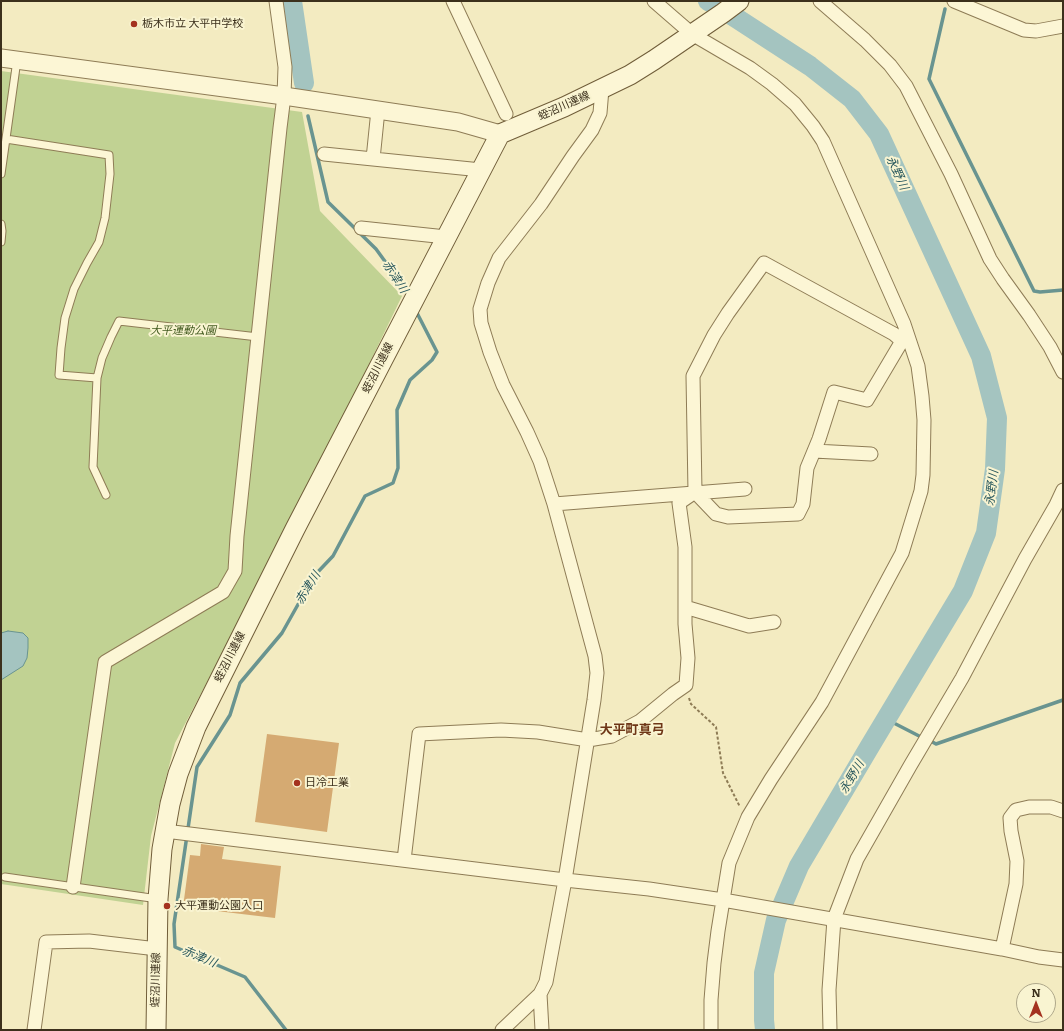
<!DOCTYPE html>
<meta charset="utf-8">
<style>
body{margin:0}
#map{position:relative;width:1064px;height:1031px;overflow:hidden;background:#f3ebc1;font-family:Literata,serif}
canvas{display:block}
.frame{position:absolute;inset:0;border:2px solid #3c301c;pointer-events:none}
.north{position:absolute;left:1016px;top:983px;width:40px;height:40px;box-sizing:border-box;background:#f9f4d1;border:1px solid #ada689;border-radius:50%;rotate:0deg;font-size:11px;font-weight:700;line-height:16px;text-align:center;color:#3c301c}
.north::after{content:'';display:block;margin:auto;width:14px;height:18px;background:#a4321f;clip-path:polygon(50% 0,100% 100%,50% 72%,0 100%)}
</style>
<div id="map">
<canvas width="1064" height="1031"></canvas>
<div class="frame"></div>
<div class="north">N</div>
</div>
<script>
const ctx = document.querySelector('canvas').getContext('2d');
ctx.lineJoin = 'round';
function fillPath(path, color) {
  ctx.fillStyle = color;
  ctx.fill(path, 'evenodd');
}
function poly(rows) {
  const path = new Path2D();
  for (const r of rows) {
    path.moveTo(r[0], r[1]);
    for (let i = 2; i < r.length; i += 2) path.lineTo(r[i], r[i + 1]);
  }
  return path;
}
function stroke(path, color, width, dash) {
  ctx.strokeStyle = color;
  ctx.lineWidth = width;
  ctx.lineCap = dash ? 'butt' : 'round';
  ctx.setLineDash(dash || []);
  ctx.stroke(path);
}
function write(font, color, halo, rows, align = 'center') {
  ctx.font = font + ' Literata,"Noto Sans JP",serif';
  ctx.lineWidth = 4;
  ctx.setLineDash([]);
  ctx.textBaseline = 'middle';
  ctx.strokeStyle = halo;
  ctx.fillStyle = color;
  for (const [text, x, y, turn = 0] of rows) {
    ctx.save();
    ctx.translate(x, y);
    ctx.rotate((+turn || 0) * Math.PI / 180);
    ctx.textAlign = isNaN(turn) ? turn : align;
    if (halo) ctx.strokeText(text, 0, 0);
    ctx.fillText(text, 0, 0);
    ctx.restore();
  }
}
fillPath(poly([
 [1,71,302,112,320,211,402,296,311,484,175,743,151,836,143,905,1,884]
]), '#c1d293');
const water = poly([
 [8,631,23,633,28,638,28,648,27,658,23,666,1,680,1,633,8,631]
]);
fillPath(water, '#a4c4c0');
stroke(water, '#699490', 1);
stroke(poly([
 [945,9,929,79,1034,291,1040,292,1063,290],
 [308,116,328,202,376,249,400,282,408,296],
 [886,719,923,738],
 [929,740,936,744,1063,700],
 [286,1030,245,977,175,947,174,924,197,767,230,715,240,683,282,633,314,576,333,556,365,496,393,483,398,468,397,410,410,380,432,360,437,352,416,311]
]), '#699490', 3.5);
stroke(poly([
 [292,1,304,83],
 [708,1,730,14,810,66,852,99,879,134,981,356,997,418,995,469,986,533,963,591,870,746,799,866,776,920,764,973,764,1020,765,1030]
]), '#a4c4c0', 20);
fillPath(poly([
 [267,734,339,743,327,832,255,822],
 [201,844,224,847,222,859,281,866,275,918,183,907,190,855,200,856]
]), '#d5aa72');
const service = poly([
 [6,139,109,155,110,174,105,218,99,242,87,263,74,289,65,318,61,348,59,375,97,378],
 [1,174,17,60],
 [1,224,2,231,1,242],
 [106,495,93,467,97,378,102,358,111,337,119,321,258,337],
 [5,877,158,899]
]);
const minor = poly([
 [453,1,506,114],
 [654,1,692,34,750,68,772,84,795,104,813,126,823,141,904,324,918,366,922,396,924,420,923,475,921,491,902,553,822,702,771,779,748,817,729,863,718,931,714,963,711,1000,711,1030],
 [820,1,865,40,890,65,906,86,951,174,990,259,1003,279,1029,315,1050,347,1063,372],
 [954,1,1024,30,1036,31,1063,26],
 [324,154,481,170],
 [373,159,378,110],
 [361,228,446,237],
 [764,263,894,334,902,341,867,400,834,392,819,439,807,468,803,504,798,514,728,517,716,514,695,492,693,376,714,335,728,313,764,263],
 [814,451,871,454],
 [554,504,745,489],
 [685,607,749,626,774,622],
 [165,831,565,880,649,889,723,900,1002,949,1039,957,1063,960],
 [404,860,419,734,501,730,538,732,588,740,612,736,640,721,673,694,686,685,688,658,685,624,685,547,679,503,695,492],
 [73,887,105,662,223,592,235,571,237,536,280,128,284,96,285,67,276,1],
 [1002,949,1016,884,1017,861,1011,831,1010,818,1016,810,1029,807,1051,807,1063,811],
 [540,994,542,1030],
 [34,1030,46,942,89,941,157,949],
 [502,1030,540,994,546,982,565,880,594,700,597,673,595,656,554,504,540,461,527,432,503,385,490,352,481,323,480,309,488,283,499,258,541,204,573,156,592,130,600,113,602,89],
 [830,1030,829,990,834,919,857,859,910,766,962,678,1025,559,1056,505,1063,490]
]);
const tertiary = poly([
 [1,58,284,96,458,122,500,134]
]);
const secondary = poly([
 [156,1030,158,899,162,849,170,804,178,774,196,727,295,529,500,134,564,107,630,75,654,60,723,13,739,1]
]);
stroke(service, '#8e7c56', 9);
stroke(minor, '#8e7c56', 15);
stroke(tertiary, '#8e7c56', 19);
stroke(secondary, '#705d39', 21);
stroke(poly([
 [689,698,691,704,716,727,723,773,740,807]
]), '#8e7c56', 2, [3, 2]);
stroke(service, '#fcf6d5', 7);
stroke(minor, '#fcf6d5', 13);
stroke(tertiary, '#fcf6d5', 17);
stroke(secondary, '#fcf6d5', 19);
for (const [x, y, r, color] of [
 [134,24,4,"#a4321f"],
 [297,783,4,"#a4321f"],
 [167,906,4,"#a4321f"]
]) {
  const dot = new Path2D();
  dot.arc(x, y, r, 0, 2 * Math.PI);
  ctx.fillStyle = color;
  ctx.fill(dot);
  stroke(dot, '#f9f4d1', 1.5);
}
write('11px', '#3c301c', '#f9f4d1', [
 ["栃木市立 大平中学校",142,24],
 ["日冷工業",305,783],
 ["大平運動公園入口",175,906]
], 'left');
write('11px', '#3c301c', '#f9f4d1', [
 ["蛭沼川連線",564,106,-24],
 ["蛭沼川連線",378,368,-63],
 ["蛭沼川連線",230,657,-63],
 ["蛭沼川連線",156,980,-89]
]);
write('italic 11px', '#435b20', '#f9f4d1', [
 ["大平運動公園",183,331]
]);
write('italic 12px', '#2a595e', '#f9f4d1', [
 ["永野川",897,173,65],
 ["赤津川",395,277,57],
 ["永野川",992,488,-83],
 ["赤津川",308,588,-58],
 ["永野川",852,777,-59],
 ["赤津川",199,957,23]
]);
write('bold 13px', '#6e3617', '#f9f4d1', [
 ["大平町真弓",632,730]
]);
</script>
